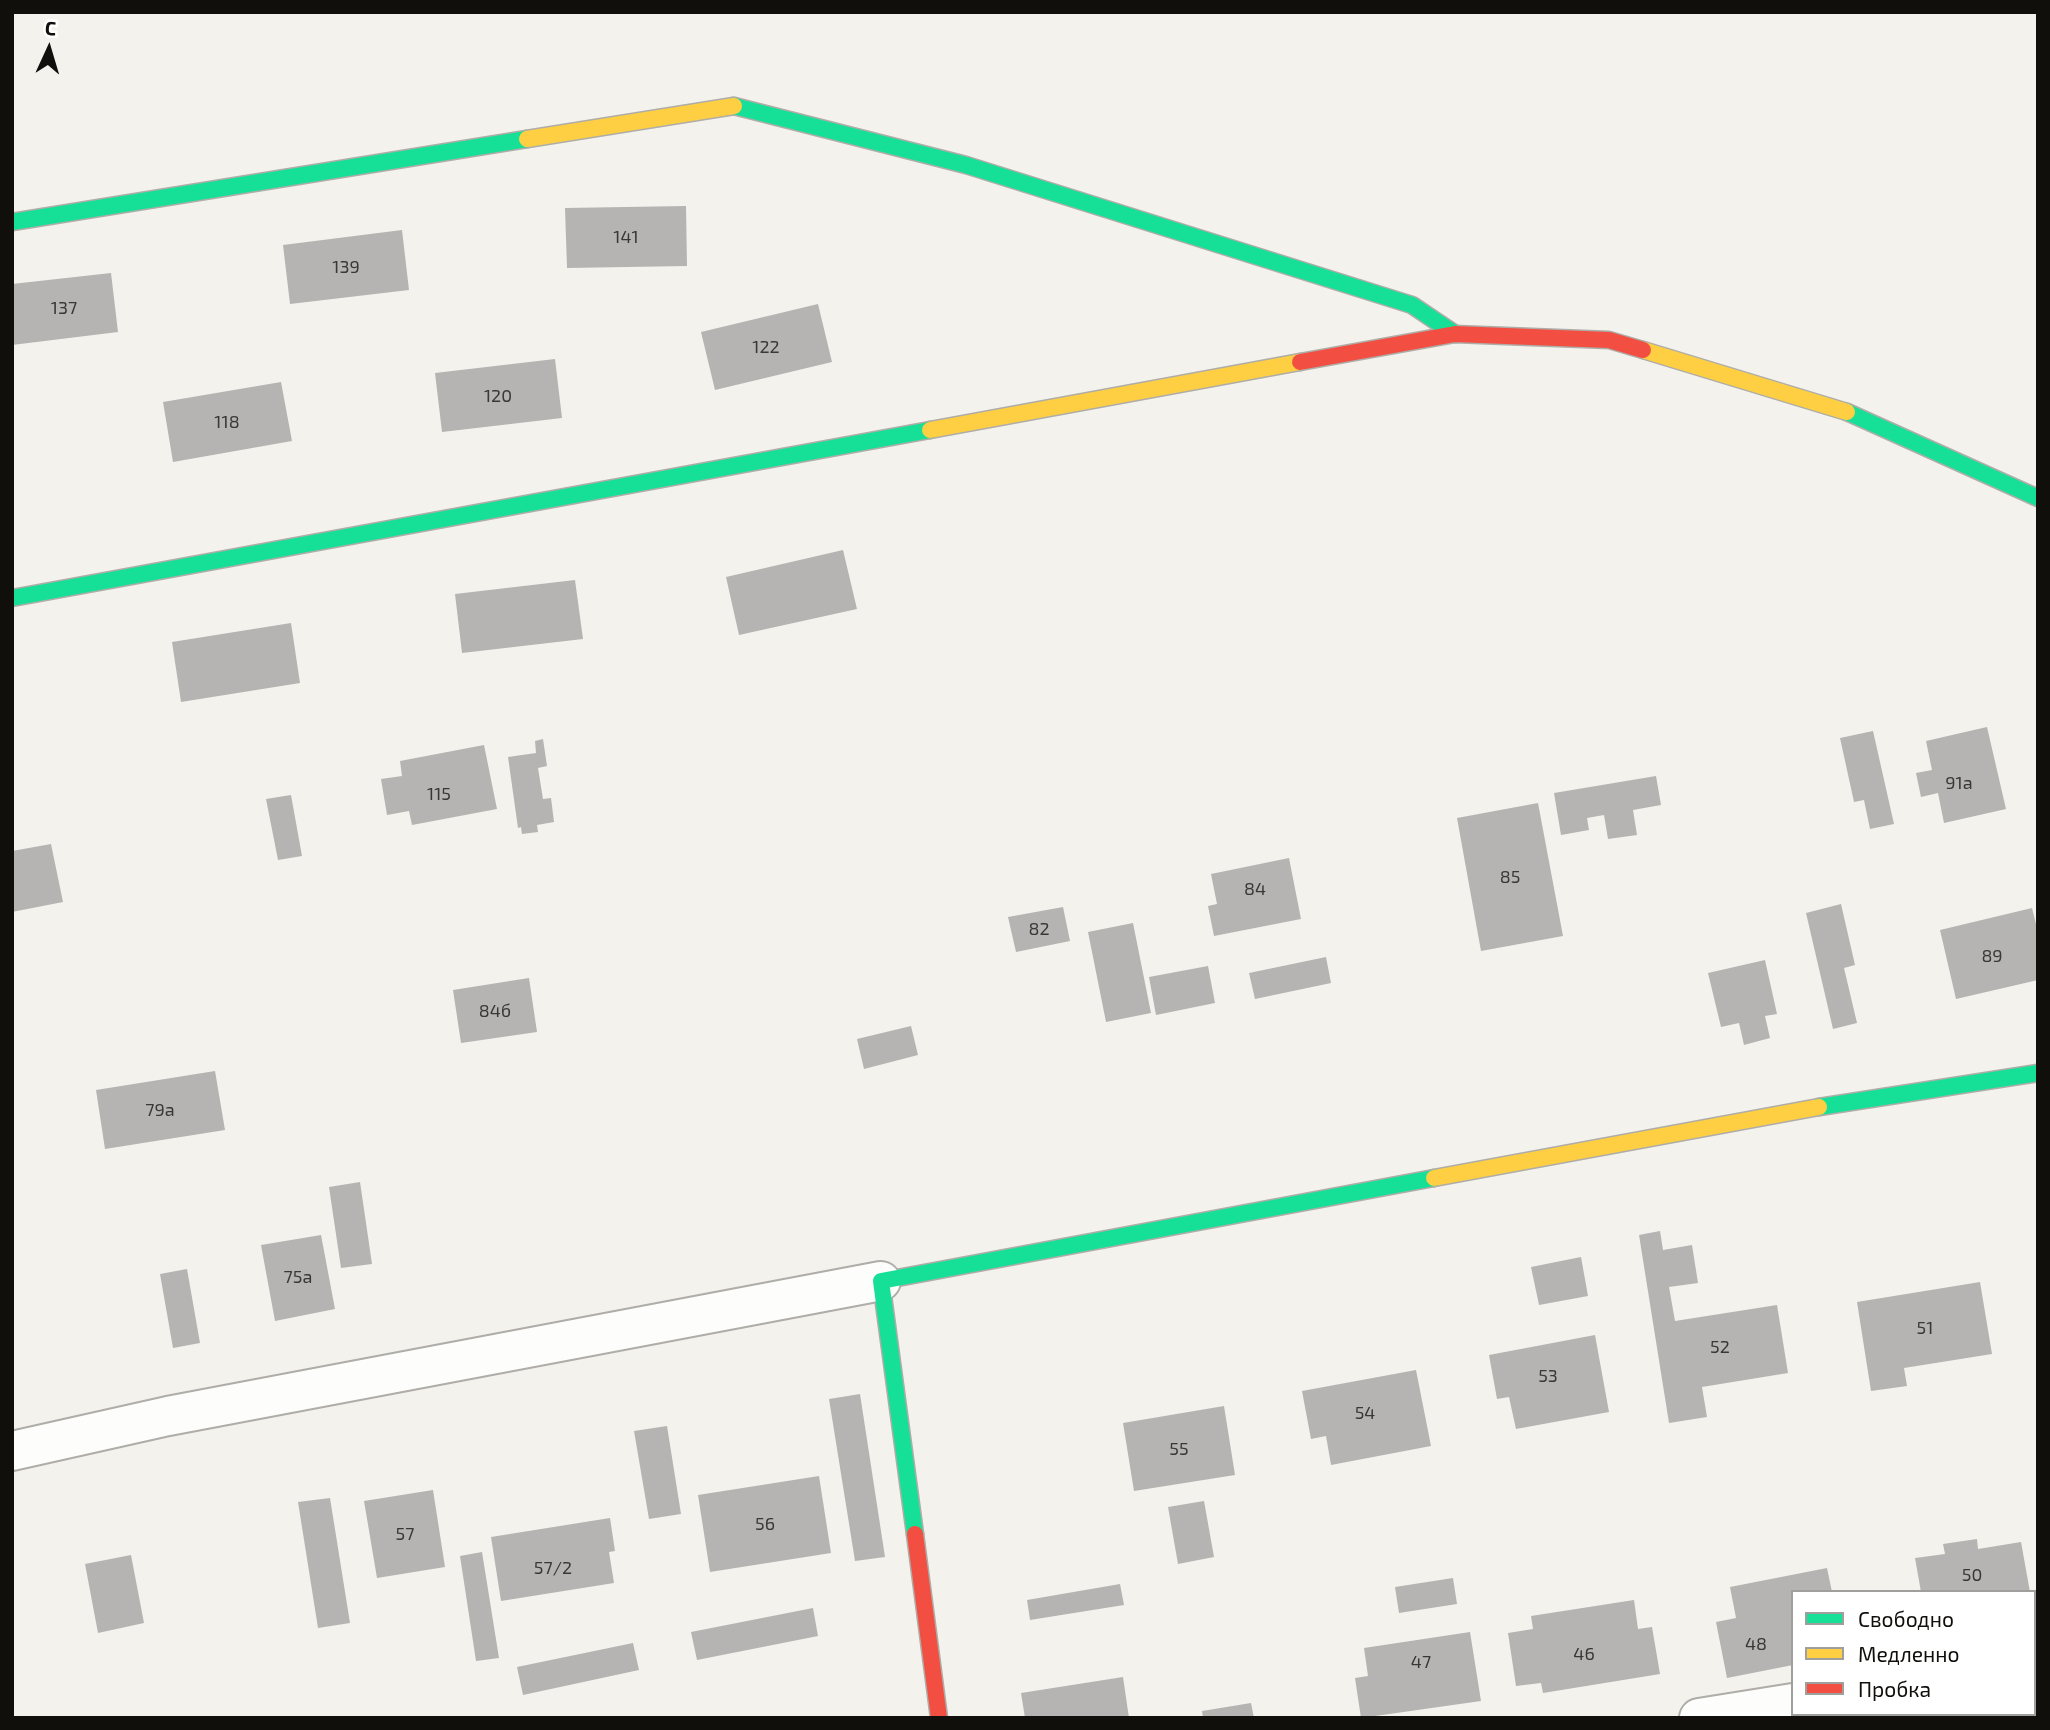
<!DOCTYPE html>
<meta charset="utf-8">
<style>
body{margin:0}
#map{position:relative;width:2050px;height:1730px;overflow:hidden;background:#f4f2ec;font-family:"Exo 2",sans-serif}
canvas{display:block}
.frame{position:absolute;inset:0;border:14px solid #100f0c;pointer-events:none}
.legend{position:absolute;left:1791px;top:1590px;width:245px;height:126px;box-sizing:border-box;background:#fff;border:2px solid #9f9f9e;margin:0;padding:9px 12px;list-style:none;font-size:21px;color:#100f0c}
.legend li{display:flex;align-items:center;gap:14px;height:35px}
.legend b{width:35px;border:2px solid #9f9f9e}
.north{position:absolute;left:14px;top:14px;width:70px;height:70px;-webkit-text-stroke:5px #fff;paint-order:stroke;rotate:4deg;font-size:19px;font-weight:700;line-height:28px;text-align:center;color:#100f0c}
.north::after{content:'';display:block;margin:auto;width:24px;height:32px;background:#100f0c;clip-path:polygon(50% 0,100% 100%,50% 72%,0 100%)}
</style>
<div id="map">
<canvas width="2050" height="1730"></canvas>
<div class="frame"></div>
<ul class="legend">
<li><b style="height:9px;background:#16e098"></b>Свободно</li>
<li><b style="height:9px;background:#ffcf43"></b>Медленно</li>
<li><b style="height:9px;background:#f24e42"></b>Пробка</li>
</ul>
<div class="north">С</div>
</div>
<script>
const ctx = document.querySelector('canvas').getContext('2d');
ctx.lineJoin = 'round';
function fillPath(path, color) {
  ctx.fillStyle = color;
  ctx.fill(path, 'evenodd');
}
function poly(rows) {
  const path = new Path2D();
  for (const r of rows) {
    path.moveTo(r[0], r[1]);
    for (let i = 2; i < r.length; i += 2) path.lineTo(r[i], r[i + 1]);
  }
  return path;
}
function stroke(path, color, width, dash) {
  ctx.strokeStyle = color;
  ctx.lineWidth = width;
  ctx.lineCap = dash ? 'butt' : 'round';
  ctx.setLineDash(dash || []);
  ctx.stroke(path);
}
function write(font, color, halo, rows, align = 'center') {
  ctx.font = font + ' "Exo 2",sans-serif';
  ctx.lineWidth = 5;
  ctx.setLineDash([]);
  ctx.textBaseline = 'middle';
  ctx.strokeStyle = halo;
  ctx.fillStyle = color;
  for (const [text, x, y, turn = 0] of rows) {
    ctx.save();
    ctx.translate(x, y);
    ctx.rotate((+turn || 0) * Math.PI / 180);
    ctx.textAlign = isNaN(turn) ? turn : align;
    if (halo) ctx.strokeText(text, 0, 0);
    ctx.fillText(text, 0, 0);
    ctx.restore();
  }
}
fillPath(poly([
 [686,206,687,266,567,268,565,208],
 [402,230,409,290,290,304,283,245],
 [111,273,118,332,12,345,12,284],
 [818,304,832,362,715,390,701,332],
 [555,359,562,418,442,432,435,373],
 [281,382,292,441,173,462,163,402],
 [843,550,857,609,739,635,726,577],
 [575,580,583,639,462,653,455,594],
 [291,623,300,683,181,702,172,642],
 [1987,727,2006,809,1944,823,1938,793,1921,797,1916,773,1932,770,1926,741],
 [1873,731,1894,824,1870,829,1864,800,1854,802,1840,738],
 [543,739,547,766,538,768,543,799,551,798,554,822,537,825,538,832,522,834,521,827,518,828,508,757,536,753,535,741],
 [484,745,497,809,412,825,409,811,387,815,381,779,402,776,400,761],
 [1656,776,1661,805,1633,810,1637,835,1608,839,1604,815,1587,818,1589,830,1561,835,1554,793],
 [291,795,302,856,278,860,266,799],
 [1538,803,1563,936,1481,951,1457,818],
 [51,844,63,902,12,912,12,851],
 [1289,858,1301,919,1214,936,1208,906,1217,904,1211,874],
 [1841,904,1855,965,1844,968,1857,1023,1833,1029,1806,913],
 [1063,907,1070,941,1016,952,1008,917],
 [2032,908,2038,932,2038,980,1956,999,1940,930],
 [1133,923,1151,1013,1106,1022,1088,932],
 [1326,957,1331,983,1255,999,1249,973],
 [1765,960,1777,1014,1765,1016,1770,1038,1744,1045,1739,1023,1721,1027,1708,973],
 [1208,966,1215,1003,1156,1015,1149,977],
 [529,978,537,1032,461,1043,453,990],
 [911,1026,918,1055,864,1069,857,1039],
 [215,1071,225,1130,105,1149,96,1090],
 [360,1182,372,1264,341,1268,329,1187],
 [1660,1231,1663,1250,1692,1245,1698,1283,1669,1287,1675,1321,1777,1305,1788,1373,1702,1387,1707,1417,1669,1423,1639,1235],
 [321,1235,335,1309,275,1321,261,1245],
 [1581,1257,1588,1296,1539,1305,1531,1267],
 [187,1269,200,1343,173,1348,160,1274],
 [1980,1282,1992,1354,1904,1368,1907,1386,1871,1391,1857,1302],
 [1595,1335,1609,1412,1516,1429,1509,1397,1497,1399,1489,1355],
 [1416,1370,1431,1446,1331,1465,1326,1436,1311,1439,1302,1391],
 [860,1394,885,1557,855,1561,829,1399],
 [1224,1406,1235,1475,1134,1491,1123,1423],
 [667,1426,681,1514,649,1519,634,1431],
 [819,1476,831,1553,710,1572,698,1495],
 [433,1490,445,1567,377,1578,364,1501],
 [330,1498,350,1623,318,1628,298,1502],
 [1204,1501,1214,1557,1178,1564,1168,1507],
 [610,1518,615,1551,609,1552,614,1583,501,1601,491,1537],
 [1977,1539,1978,1549,2021,1542,2030,1592,1921,1592,1915,1558,1945,1554,1943,1544],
 [482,1552,499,1658,476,1661,460,1556],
 [131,1555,144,1623,98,1633,85,1564],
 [1827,1568,1832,1592,1793,1592,1793,1665,1727,1678,1716,1622,1736,1618,1730,1587],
 [1453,1578,1457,1604,1399,1613,1395,1587],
 [1120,1584,1124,1605,1030,1620,1027,1600],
 [1634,1600,1638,1629,1652,1627,1660,1674,1543,1693,1541,1683,1516,1686,1508,1633,1533,1629,1531,1616],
 [813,1608,818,1636,697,1660,691,1632],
 [1470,1632,1481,1701,1361,1718,1355,1678,1368,1676,1364,1648],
 [633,1643,639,1670,523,1695,517,1667],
 [1123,1677,1129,1718,1025,1718,1021,1693],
 [1251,1703,1254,1718,1203,1718,1202,1711]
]), '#b5b4b3');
const street = poly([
 [12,1451,168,1416,881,1281],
 [2034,1666,2038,1665],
 [1699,1718,1793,1703]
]);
const fast = poly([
 [734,106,966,165,1412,305,1455,334],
 [12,222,527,139],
 [1847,412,2038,498],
 [12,598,930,430],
 [1819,1107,2038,1073],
 [915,1534,881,1281,1434,1178]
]);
const slow = poly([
 [527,139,734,106],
 [1643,350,1847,412],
 [930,430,1300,362],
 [1434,1178,1819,1107]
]);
const jam = poly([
 [1300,362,1455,334,1609,340,1643,350],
 [915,1534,939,1718]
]);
stroke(street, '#afada8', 42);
stroke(fast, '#afada8', 19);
stroke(slow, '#afada8', 19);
stroke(jam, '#afada8', 19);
stroke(street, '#fdfdfc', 38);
stroke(fast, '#16e098', 16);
stroke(slow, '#ffcf43', 16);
stroke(jam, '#f24e42', 16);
write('18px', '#393836', null, [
 ["141",626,237],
 ["139",346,267],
 ["137",64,308],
 ["122",766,347],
 ["120",498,396],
 ["118",227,422],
 ["91а",1959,783],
 ["115",439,794],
 ["85",1510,877],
 ["84",1255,889],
 ["82",1039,929],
 ["89",1992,956],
 ["84б",495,1011],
 ["79а",160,1110],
 ["75а",298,1277],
 ["51",1925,1328],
 ["52",1720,1347],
 ["53",1548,1376],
 ["54",1365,1413],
 ["55",1179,1449],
 ["56",765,1524],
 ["57",405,1534],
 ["57/2",553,1568],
 ["50",1972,1575],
 ["48",1756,1644],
 ["46",1584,1654],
 ["47",1421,1662]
]);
</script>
